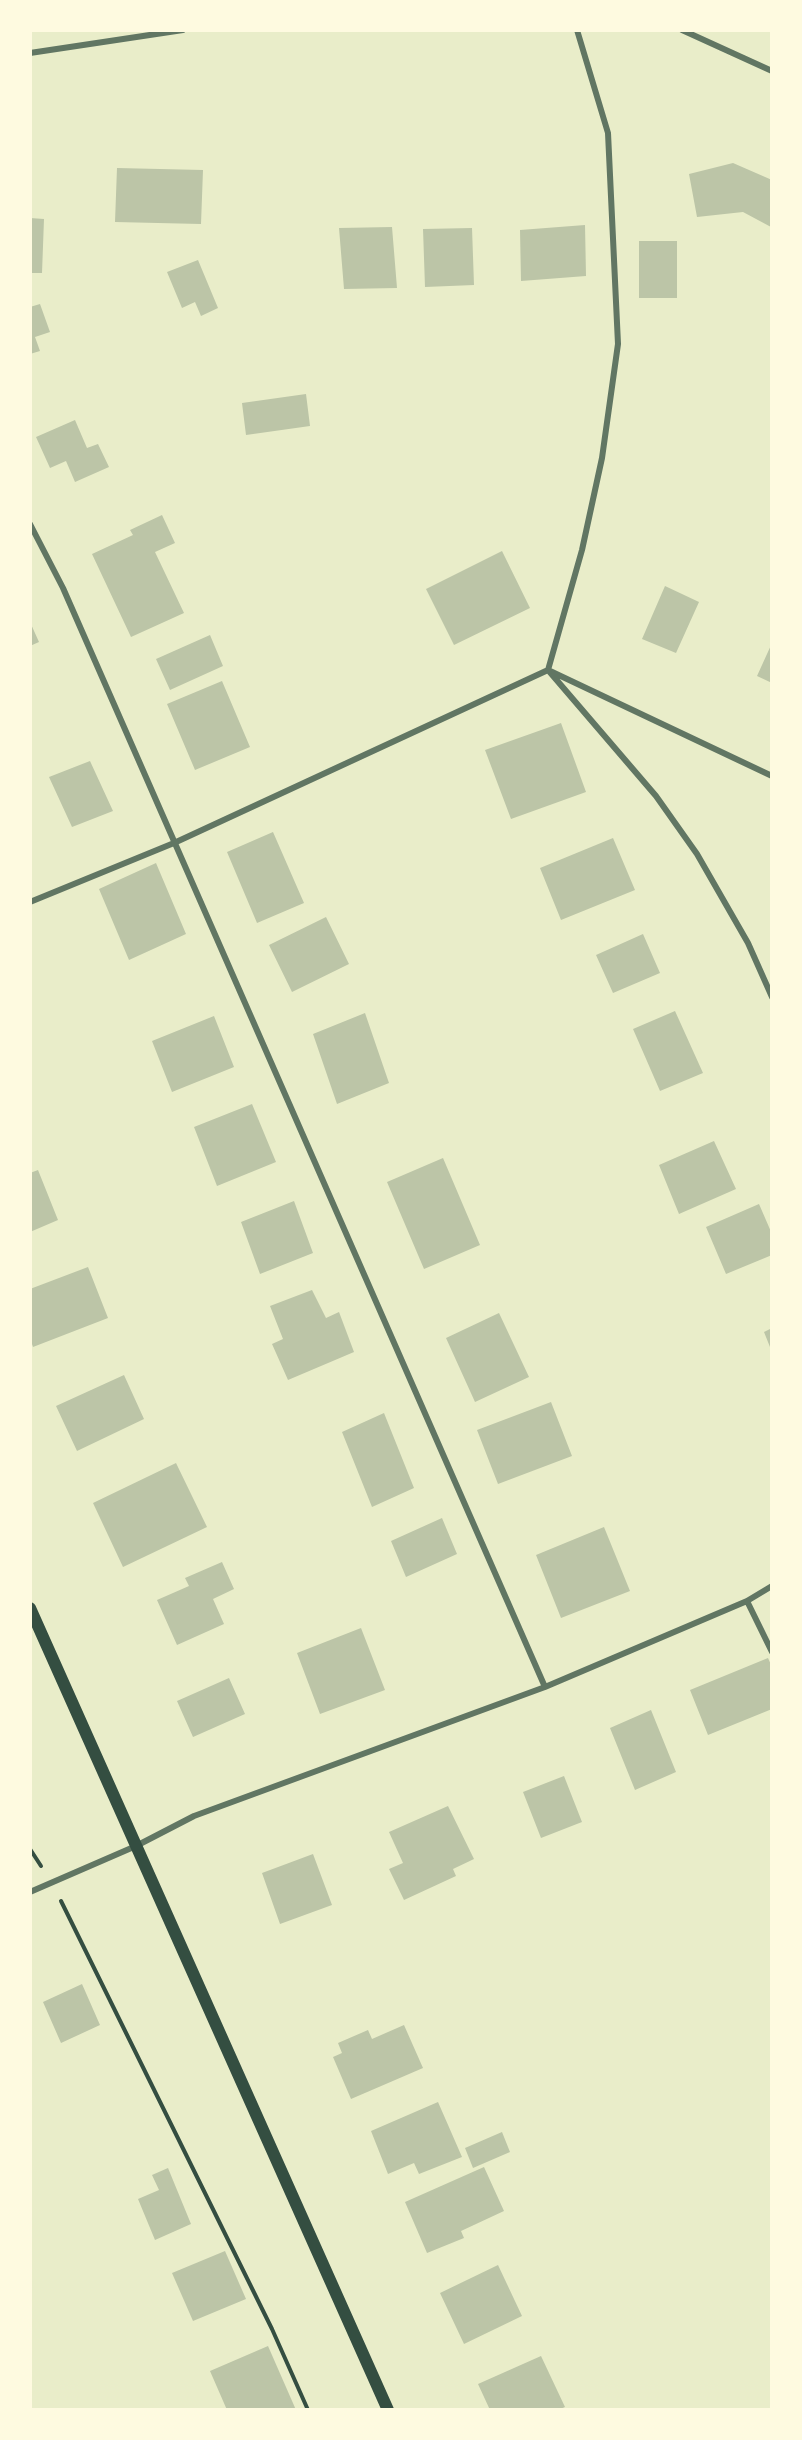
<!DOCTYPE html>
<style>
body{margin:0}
#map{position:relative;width:802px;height:2440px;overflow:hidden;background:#e9edc9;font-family:"PT Sans Narrow",sans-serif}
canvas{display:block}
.frame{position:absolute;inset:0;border:32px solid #fefae0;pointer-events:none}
</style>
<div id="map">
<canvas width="802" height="2440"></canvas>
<div class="frame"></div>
</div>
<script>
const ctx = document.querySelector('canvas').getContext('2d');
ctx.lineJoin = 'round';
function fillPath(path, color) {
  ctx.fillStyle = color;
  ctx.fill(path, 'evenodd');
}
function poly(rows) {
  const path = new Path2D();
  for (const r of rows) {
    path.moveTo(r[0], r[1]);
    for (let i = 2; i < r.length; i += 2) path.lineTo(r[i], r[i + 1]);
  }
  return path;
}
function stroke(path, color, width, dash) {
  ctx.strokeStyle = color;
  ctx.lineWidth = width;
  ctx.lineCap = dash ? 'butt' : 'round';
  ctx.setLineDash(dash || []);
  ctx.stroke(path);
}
fillPath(poly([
 [733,163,772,180,771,227,743,212,697,217,689,174],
 [117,168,203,170,201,224,115,222],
 [30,218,44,219,42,273,30,273],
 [585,225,586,276,521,281,520,230],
 [392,227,397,288,344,289,339,228],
 [472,228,474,285,425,287,423,229],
 [639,241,677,241,677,298,639,298],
 [198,260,218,308,201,316,195,302,182,308,167,272],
 [40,304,50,332,35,337,40,351,30,354,30,307],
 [306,394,310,426,246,435,242,403],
 [75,420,87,448,98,444,109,467,75,482,66,461,50,468,36,437],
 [162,515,175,543,155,552,184,613,131,637,92,554,133,535,130,530],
 [502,551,530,608,454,645,426,589],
 [665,586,699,602,676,653,642,639],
 [30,622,39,642,30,646],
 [210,635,223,666,170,690,156,659],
 [772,643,772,683,757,676],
 [222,681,250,747,195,770,167,704],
 [561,723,586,792,511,819,485,750],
 [90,761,113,811,72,827,49,777],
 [273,832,304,903,257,923,227,852],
 [613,838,635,890,561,920,540,868],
 [156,863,186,934,129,960,99,889],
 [326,917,349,964,292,992,269,945],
 [643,934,660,973,613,993,596,955],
 [675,1011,703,1073,660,1091,633,1029],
 [365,1013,389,1083,337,1104,313,1034],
 [214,1016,234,1067,172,1092,152,1041],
 [252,1104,276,1162,217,1186,194,1127],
 [714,1141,736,1189,679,1214,659,1165],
 [443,1158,480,1245,424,1269,387,1182],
 [38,1170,58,1220,30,1232,30,1173],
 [294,1201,313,1253,260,1274,241,1222],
 [759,1204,772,1234,772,1255,726,1274,706,1227],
 [88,1267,108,1318,33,1347,30,1338,30,1289],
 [312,1290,326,1318,339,1312,354,1352,288,1380,272,1344,283,1339,270,1306],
 [499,1313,529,1377,475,1402,446,1338],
 [772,1328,772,1352,764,1332],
 [124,1375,144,1419,77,1451,56,1406],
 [551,1402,572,1456,498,1484,477,1430],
 [384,1413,414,1488,372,1507,342,1432],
 [176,1463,207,1527,123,1567,93,1503],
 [442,1518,457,1554,406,1577,391,1541],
 [604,1527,630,1591,561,1618,536,1555],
 [222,1562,234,1589,213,1599,224,1624,177,1645,157,1600,189,1586,185,1578],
 [361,1628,385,1690,320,1714,297,1653],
 [768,1658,772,1667,772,1709,708,1735,690,1690],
 [229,1678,245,1714,193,1737,177,1701],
 [651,1710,676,1772,635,1790,610,1728],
 [564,1776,582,1822,541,1838,523,1792],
 [448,1806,474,1859,453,1869,456,1876,404,1900,389,1869,403,1863,389,1832],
 [313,1854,332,1905,280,1924,262,1873],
 [82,1984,100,2025,61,2043,43,2002],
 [404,2025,423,2068,351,2099,333,2057,342,2053,338,2043,368,2030,372,2039],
 [438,2102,462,2157,419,2174,414,2163,388,2174,371,2131],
 [502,2132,510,2152,473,2168,465,2148],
 [484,2167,504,2211,461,2231,464,2238,427,2253,405,2202],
 [168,2168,191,2224,155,2240,138,2199,159,2190,152,2175],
 [225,2251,246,2299,193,2321,172,2273],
 [498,2265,522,2316,464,2344,440,2293],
 [268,2346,296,2410,227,2410,210,2371],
 [541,2356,565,2407,558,2410,490,2410,478,2384]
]), '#bcc5a7');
stroke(poly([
 [30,1849,41,1866],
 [61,1901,272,2329,308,2410]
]), '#344e41', 4);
stroke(poly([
 [577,30,608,133,618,344,602,458,582,550,548,670,656,796,697,854,748,943,772,997],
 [682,30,772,71],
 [30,53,183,30],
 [30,524,63,588,545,1687],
 [30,902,174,843,548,670,772,776],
 [747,1601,772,1652],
 [30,1892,136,1846,194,1816,545,1687,747,1601,772,1586]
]), '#617663', 6);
stroke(poly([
 [30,1608,388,2410]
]), '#344e41', 12);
</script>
